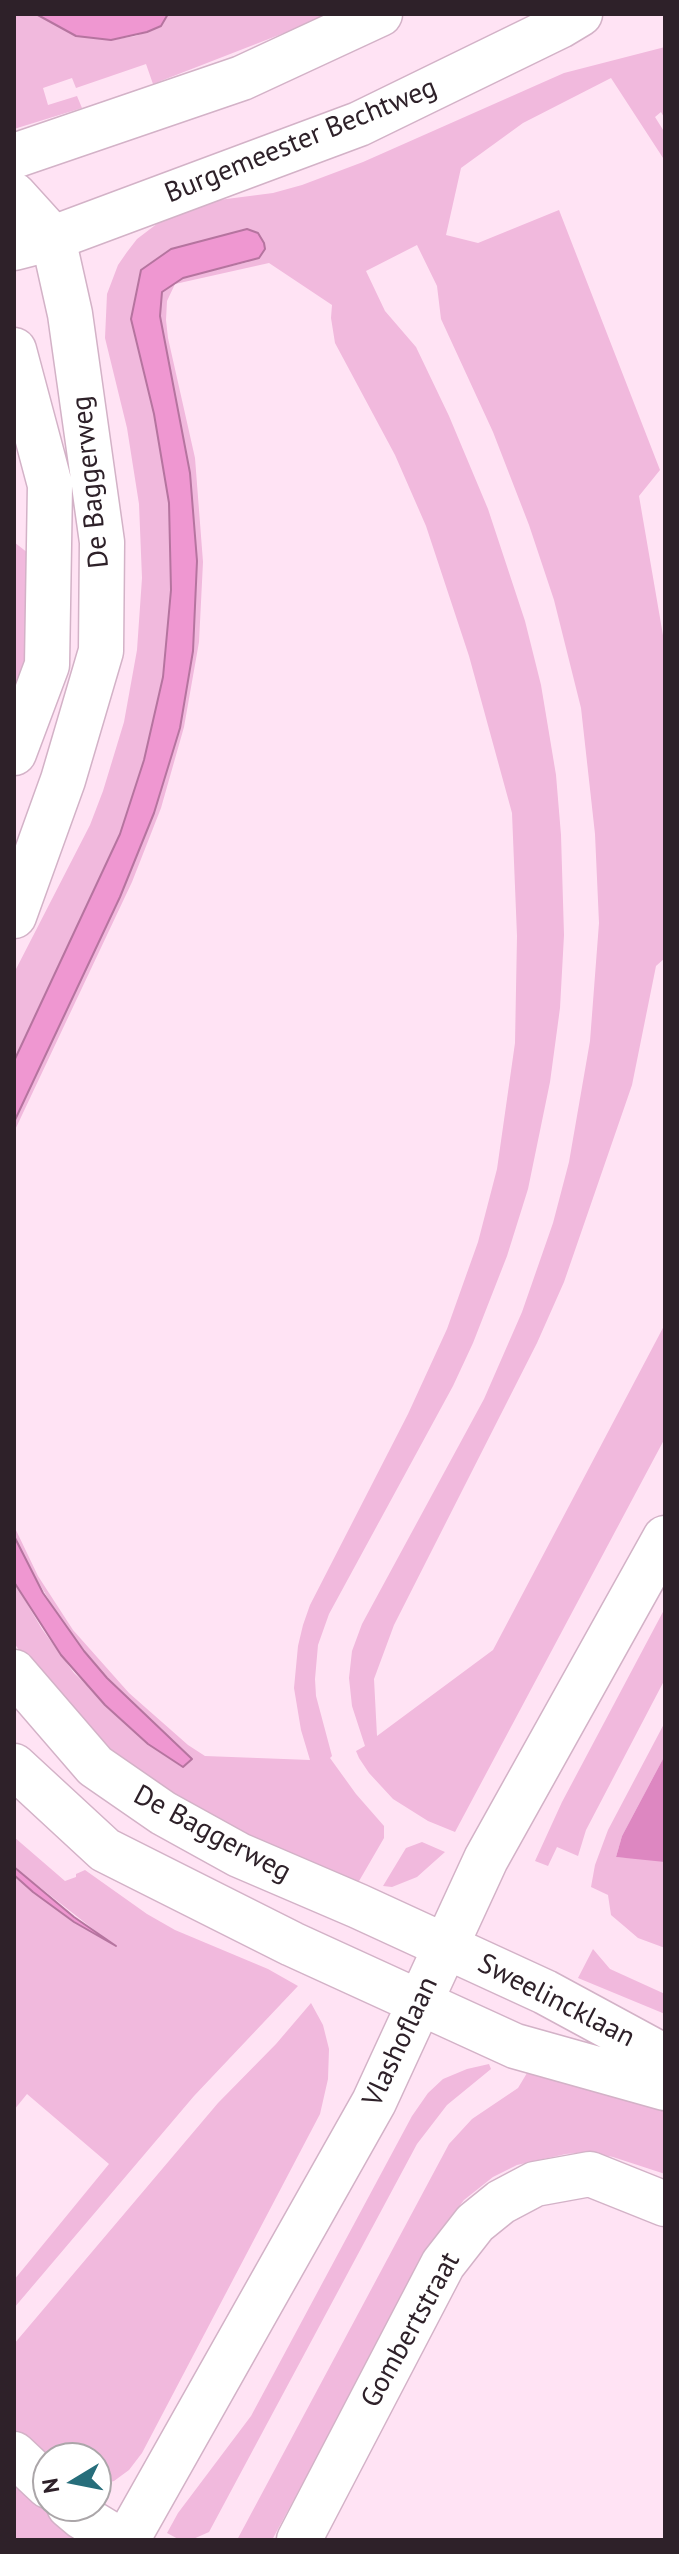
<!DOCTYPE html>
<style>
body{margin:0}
#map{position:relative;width:679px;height:2554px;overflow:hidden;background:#ffe3f4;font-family:"PT Sans",sans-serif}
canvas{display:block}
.frame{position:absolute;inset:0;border:16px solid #2e2129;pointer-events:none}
.north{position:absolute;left:32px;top:2442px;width:80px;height:80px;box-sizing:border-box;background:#fff;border:2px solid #aba6a9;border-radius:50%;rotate:260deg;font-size:22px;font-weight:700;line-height:32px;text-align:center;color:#2e2129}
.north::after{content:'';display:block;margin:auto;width:28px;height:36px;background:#276e7b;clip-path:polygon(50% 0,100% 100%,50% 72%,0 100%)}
</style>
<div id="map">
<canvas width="679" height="2554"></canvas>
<div class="frame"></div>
<div class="north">N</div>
</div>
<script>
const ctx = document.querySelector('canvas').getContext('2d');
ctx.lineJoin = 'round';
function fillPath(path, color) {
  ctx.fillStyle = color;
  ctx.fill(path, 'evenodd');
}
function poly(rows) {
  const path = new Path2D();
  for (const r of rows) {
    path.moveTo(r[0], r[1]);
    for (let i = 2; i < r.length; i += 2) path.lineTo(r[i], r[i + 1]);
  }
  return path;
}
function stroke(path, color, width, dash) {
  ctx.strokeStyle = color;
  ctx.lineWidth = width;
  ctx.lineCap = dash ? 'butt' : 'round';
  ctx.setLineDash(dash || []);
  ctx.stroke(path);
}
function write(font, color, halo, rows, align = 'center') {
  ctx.font = font + ' "PT Sans",sans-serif';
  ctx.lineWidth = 7;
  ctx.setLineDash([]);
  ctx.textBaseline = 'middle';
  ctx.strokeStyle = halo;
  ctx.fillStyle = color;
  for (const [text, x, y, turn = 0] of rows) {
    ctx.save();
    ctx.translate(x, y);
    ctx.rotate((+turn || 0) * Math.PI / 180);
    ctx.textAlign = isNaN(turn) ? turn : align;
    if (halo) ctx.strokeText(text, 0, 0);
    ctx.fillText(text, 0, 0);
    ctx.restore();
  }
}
fillPath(poly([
 [14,14,36,14,76,36,111,40,136,36,161,26,168,14,333,14,153,84,146,64,76,88,72,78,43,88,48,105,77,96,82,108,14,129],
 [665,47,665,119,661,112,655,117,665,133,665,161,611,78,523,123,461,168,446,235,478,243,559,210,660,470,639,496,665,647,665,958,656,966,632,1085,564,1282,537,1343,394,1625,374,1679,377,1736,493,1650,665,1324,665,1438,455,1832,428,1821,393,1799,369,1773,359,1758,356,1751,365,1746,352,1706,349,1678,352,1651,362,1624,484,1399,522,1312,553,1223,569,1162,590,1041,599,923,595,834,581,708,554,600,529,525,493,432,441,319,437,286,417,245,366,271,385,311,416,347,449,416,488,509,525,621,541,685,556,775,561,835,564,935,560,1008,550,1082,528,1189,507,1256,473,1343,453,1386,329,1614,318,1645,315,1679,316,1696,332,1756,330,1758,356,1794,384,1826,384,1838,355,1888,275,1859,120,1763,40,1679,14,1643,14,1582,42,1629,74,1673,148,1744,182,1767,191,1759,107,1678,62,1622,20,1551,14,1536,14,1526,38,1576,73,1630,129,1693,188,1745,205,1756,310,1760,301,1730,294,1688,298,1646,303,1625,310,1605,408,1414,447,1329,478,1242,497,1169,515,1043,517,936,512,813,469,656,426,526,395,455,335,343,331,318,332,305,269,263,175,284,167,301,166,320,168,338,195,458,203,562,199,642,184,727,161,808,132,882,14,1132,14,1122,120,897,154,813,180,728,193,651,197,561,190,473,160,316,162,292,182,278,248,262,242,231,141,270,154,414,169,503,171,590,163,677,144,760,120,834,14,1061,14,973,90,825,103,791,124,722,137,650,142,578,139,504,127,428,105,338,107,294,118,265,127,252,137,239,162,220,211,201,273,193,302,185,363,162,564,73],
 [14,542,33,557,26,662,14,714],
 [665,1608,665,1679,586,1830,578,1856,557,1847,548,1866,535,1861,562,1802],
 [665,1722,665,1755,622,1836,616,1857,630,1858,665,1793,665,1948,638,1938,624,1926,611,1915,608,1895,591,1887,595,1865,608,1830],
 [14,1837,65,1881,76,1877,76,1874,85,1870,147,1914,175,1930,268,1969,298,1986,194,2096,14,2308,14,2280,109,2164,27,2094,14,2110,14,1875,74,1922,107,1940,14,1867],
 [422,1842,445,1852,417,1877,392,1887,383,1886,406,1848],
 [593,1949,610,1969,665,1994,665,2014,578,1978],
 [311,2003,323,2025,329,2049,328,2079,320,2114,142,2453,129,2470,114,2481,96,2486,96,2458,48,2458,14,2439,14,2344,218,2103,276,2044],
 [533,2063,665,2100,665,2174,613,2157,588,2152,566,2154,517,2165,493,2177,464,2200,434,2238,315,2460,318,2462,314,2469,311,2468,272,2540,237,2540,449,2144,472,2119,518,2088],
 [489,2064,491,2069,447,2105,417,2144,209,2532,191,2540,180,2540,167,2533,178,2513,251,2416,412,2116,428,2093,443,2079,467,2069],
 [14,2475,63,2525,73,2540,14,2540]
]), '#f1b9dd');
fillPath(poly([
 [665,1755,665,1862,616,1857,622,1836]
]), '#dd87c1');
const water = poly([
 [36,14,168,14,161,26,147,32,111,40,76,36,36,14],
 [247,229,258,233,264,243,265,249,259,258,183,278,162,292,160,316,190,473,197,561,193,651,180,728,154,813,120,897,14,1122,14,1061,120,834,144,760,163,677,171,590,169,503,154,414,131,319,141,270,171,249,247,229],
 [14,1536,43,1593,84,1651,107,1678,192,1759,183,1767,148,1744,105,1705,61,1655,14,1582,14,1536],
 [14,1867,74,1917,116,1946,74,1922,33,1892,14,1875,14,1867]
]);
fillPath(water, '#ef97d1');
stroke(water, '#b5749f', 2);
const minor = poly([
 [14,195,53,238,70,314,102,542,101,651,63,780,14,916],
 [14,350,50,485,47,665,14,753],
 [14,1672,95,1766,163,1813,239,1855,358,1906,545,1992,665,2057],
 [14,1766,105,1850,292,1944,515,2046,665,2088],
 [14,2454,48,2486],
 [69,2506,82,2517,120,2540],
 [127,2540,374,2102,486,1859,665,1538],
 [299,2540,443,2264,475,2223,501,2202,535,2184,590,2174,665,2204]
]);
const major = poly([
 [14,156,242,78,380,14],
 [14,248,53,238,359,124,560,26,580,14]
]);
stroke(minor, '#d3b2c7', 47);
stroke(major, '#d3b2c7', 47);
stroke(minor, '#fff', 44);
stroke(major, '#fff', 44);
write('28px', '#2e2129', '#fff', [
 ["Burgemeester Bechtweg",301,141,-22],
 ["De Baggerweg",91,482,-96],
 ["De Baggerweg",212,1834,28],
 ["Sweelincklaan",556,2001,27],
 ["Vlashoflaan",401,2042,-65],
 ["Gombertstraat",411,2330,-61]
]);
</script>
